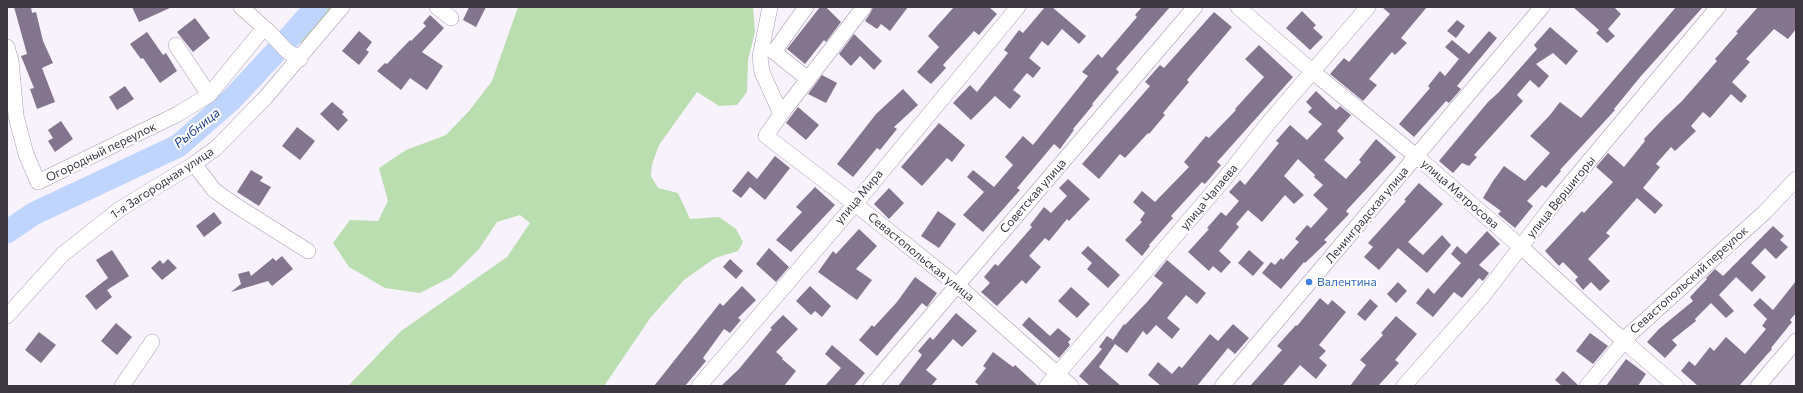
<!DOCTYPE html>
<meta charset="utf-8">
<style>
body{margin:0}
#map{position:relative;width:1803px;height:393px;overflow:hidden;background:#f8f2fd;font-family:Commissioner,sans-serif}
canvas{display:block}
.frame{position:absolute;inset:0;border:8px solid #3d3742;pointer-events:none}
</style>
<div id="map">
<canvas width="1803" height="393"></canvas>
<div class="frame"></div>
</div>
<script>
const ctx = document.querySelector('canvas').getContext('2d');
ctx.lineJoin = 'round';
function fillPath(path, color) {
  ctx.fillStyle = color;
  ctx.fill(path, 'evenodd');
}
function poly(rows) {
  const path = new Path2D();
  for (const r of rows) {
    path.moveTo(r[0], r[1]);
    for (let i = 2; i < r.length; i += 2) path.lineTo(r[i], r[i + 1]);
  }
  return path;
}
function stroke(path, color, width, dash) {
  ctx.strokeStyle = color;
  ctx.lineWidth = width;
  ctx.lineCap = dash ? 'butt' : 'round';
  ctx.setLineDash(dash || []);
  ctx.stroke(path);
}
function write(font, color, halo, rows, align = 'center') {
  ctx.font = font + ' Commissioner,sans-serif';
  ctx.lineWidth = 4;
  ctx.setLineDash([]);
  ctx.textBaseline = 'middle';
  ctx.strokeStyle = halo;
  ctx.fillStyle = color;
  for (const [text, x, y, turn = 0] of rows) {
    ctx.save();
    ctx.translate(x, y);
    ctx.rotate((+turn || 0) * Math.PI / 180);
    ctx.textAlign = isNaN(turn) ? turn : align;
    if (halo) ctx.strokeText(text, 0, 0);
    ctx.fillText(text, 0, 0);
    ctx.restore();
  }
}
fillPath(poly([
 [324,7,334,7,306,42,297,43,296,36],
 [518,7,753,7,755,32,748,60,747,92,737,105,719,106,697,92,659,145,652,164,651,176,658,188,678,193,690,219,719,217,736,229,743,242,738,251,715,258,684,280,651,317,604,386,348,386,401,331,507,257,530,223,520,215,497,222,479,249,451,277,420,293,385,288,349,267,333,243,350,220,378,221,388,201,379,168,406,150,446,135,469,111,492,81]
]), '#badeaf');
stroke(poly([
 [7,232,33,214,178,146,232,99,287,40,316,7]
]), '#bfd5fe', 23);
fillPath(poly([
 [14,7,31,7,32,13,36,12,43,41,53,63,42,68,55,102,37,109,30,89,34,88,21,56,27,54],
 [132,7,172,7,139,22],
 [469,7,486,7,476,27,463,20],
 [820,7,826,7,841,22,826,42,824,40,805,64,787,49],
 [873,7,908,7,890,31,881,24,877,29,865,21,871,12],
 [954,7,989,7,997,14,979,35,974,31,943,65,946,68,931,84,917,72,939,47,928,36],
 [1045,7,1052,7,1086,36,1079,44,1062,29,1048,46,1042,41,1029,58,1041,68,1033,78,1027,73,1013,90,1021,96,1010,109,995,96,971,120,953,103,970,85,977,92,1008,53,1004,50,1019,30,1023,33],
 [1142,7,1170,7,1116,69,1119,72,1092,104,1093,105,1073,129,1074,130,1060,149,1054,144,1017,188,1020,190,983,232,963,215,984,192,967,177,973,170,994,187,1013,165,1005,157,1023,136,1033,145,1088,76,1082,72,1098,54,1102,58,1137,17,1135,15],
 [1382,7,1427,7,1401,38,1407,43,1395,55,1392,52,1369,79,1377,85,1363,101,1330,74,1344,58,1349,62,1390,14],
 [1573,7,1614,7,1621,14,1608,29,1615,36,1607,43,1596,33,1599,30],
 [1676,7,1703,7,1641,76,1614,109,1615,110,1560,170,1561,171,1546,188,1542,185,1527,201,1533,206,1515,228,1498,214,1501,211,1483,198,1493,181,1504,166,1525,181,1550,153,1530,136,1550,115,1560,102,1581,118],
 [1758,7,1796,7,1796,29,1788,39,1774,29,1746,59,1750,62,1732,82,1747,96,1741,103,1731,94,1710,118,1703,112,1691,126,1696,131,1675,151,1671,147,1656,164,1660,167,1643,188,1663,205,1655,214,1637,198,1606,233,1610,236,1588,259,1610,281,1600,291,1591,282,1583,290,1575,280,1578,277,1563,262,1559,266,1545,251,1582,211,1584,213,1613,182,1596,167,1608,153,1624,167,1645,141,1644,139,1664,118,1682,101,1717,61,1715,59,1738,33,1736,32],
 [1302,11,1316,25,1313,28,1323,37,1310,50,1286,28],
 [1214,12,1232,27,1187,80,1189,82,1163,113,1165,115,1149,134,1148,133,1125,158,1120,154,1099,179,1082,164,1150,86,1145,82,1160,65,1164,68],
 [430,15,444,28,422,52,443,66,427,90,410,78,401,90,377,71,385,63,387,64,410,40,411,41,426,26,423,23],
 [195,18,210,38,193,52,177,32],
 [1457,20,1465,26,1456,38,1447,31],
 [1550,27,1578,51,1566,65,1553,53,1536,64,1549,76,1539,88,1530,80,1517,95,1523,101,1474,155,1477,157,1469,166,1462,163,1453,173,1439,161,1488,102,1499,92,1537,49,1534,45],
 [359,31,372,42,366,50,369,52,359,65,342,51],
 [1489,31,1497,38,1457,86,1461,89,1449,103,1446,101,1414,137,1399,124,1430,88,1428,86,1440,71,1445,76,1459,59,1445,47,1452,40,1469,54],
 [147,32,163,55,166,53,177,71,160,83,143,58,141,59,130,44],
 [854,34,882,61,874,70,860,56,851,66,839,54],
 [1259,45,1293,77,1217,162,1221,165,1205,184,1202,182,1171,216,1173,218,1149,245,1150,246,1142,256,1125,240,1142,222,1140,220,1145,213,1133,202,1142,191,1155,202,1189,167,1184,162,1206,136,1209,138,1236,110,1235,109,1264,77,1245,59],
 [822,75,837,83,826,103,808,94],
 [125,86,134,99,117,110,109,97],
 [903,89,918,105,894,127,897,129,880,150,877,148,853,177,837,164,876,114],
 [1316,91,1336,110,1340,106,1351,115,1337,131,1344,138,1324,160,1346,179,1361,162,1359,160,1376,139,1396,157,1346,211,1349,214,1324,240,1327,242,1305,263,1304,262,1281,289,1262,273,1271,262,1275,265,1281,258,1283,260,1299,242,1295,239,1307,225,1311,228,1328,209,1313,195,1323,185,1314,177,1315,175,1298,159,1284,176,1304,195,1294,204,1285,195,1262,222,1248,210,1236,224,1239,227,1219,251,1231,262,1221,273,1213,266,1209,271,1188,252,1209,229,1207,228,1221,212,1226,216,1239,201,1229,192,1240,180,1245,185,1279,143,1276,141,1290,125,1307,140,1322,124,1308,112,1312,108,1306,102],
 [332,102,344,112,342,114,348,120,338,131,320,114],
 [798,107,819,125,806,140,786,123],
 [61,121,73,139,55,152,48,141,53,138,48,130],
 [939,123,965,145,952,162,947,158,922,186,901,167],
 [297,127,315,141,300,160,282,146],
 [775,156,790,168,765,200,750,187,741,198,732,191,748,171,757,179],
 [251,170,263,177,260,181,271,187,259,206,237,192],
 [1068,179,1090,199,1069,221,1067,219,1049,241,1045,238,1029,256,1041,267,1026,284,1022,280,997,306,981,292,990,283,984,277,995,264,998,266,1032,227,1030,225,1044,207,1051,213,1067,196,1059,188],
 [1419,183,1443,204,1408,242,1423,255,1442,235,1451,245,1427,273,1398,248,1379,270,1364,257,1373,247,1368,243,1406,201,1404,200],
 [815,187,835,205,791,252,776,240,802,212,796,207],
 [889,188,904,203,889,219,874,204],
 [938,211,956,224,939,248,921,236],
 [214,212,222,223,204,237,196,226],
 [1773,226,1784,236,1780,240,1788,247,1776,259,1765,248,1751,263,1766,277,1752,292,1736,277,1719,295,1734,311,1726,318,1711,303,1695,319,1696,321,1672,340,1677,345,1665,358,1647,342,1659,329,1693,301,1690,297,1707,279,1706,278,1715,269,1723,276],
 [859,229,877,246,856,269,872,280,857,300,818,272,833,251,836,254],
 [1487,231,1500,244,1479,265,1489,273,1483,281,1479,278,1462,298,1454,292,1433,317,1416,303,1428,288,1434,294,1461,263,1451,254,1457,246,1466,254],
 [1088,246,1120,275,1108,288,1087,269,1092,263,1081,253],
 [769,248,789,267,776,282,756,264],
 [112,250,129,276,107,290,112,297,96,310,85,296,108,278,96,260],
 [1249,250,1264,263,1253,276,1238,263],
 [282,256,293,269,272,286,268,281,231,292,241,284,238,274,249,271,251,276,273,258,276,261],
 [168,259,177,268,162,280,151,268,160,260,163,264],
 [730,259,743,271,736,279,723,267],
 [1167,260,1206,293,1197,304,1186,295,1167,318,1180,329,1172,339,1156,325,1147,335,1143,331,1127,353,1115,344,1099,367,1121,386,1090,386,1079,376,1102,349,1099,347,1107,336,1113,340,1124,324,1125,325,1148,301,1163,283,1154,276],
 [915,277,937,293,927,307,922,303,877,356,859,340,872,325,874,327,897,302],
 [1796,281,1796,313,1790,320,1792,322,1771,348,1772,349,1739,386,1698,386,1681,371,1689,361,1695,366,1710,347,1714,351,1726,337,1745,354,1766,329,1762,326,1767,319,1753,305,1760,298,1773,310],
 [1398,282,1407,291,1396,303,1387,294],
 [742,286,756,300,738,318,741,320,730,333,724,329,703,358,706,361,685,386,654,386,720,303,723,306],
 [810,286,831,306,822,317,815,311,811,315,796,301],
 [1071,287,1090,304,1077,318,1058,301],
 [1320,298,1328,305,1332,300,1346,312,1319,345,1326,351,1319,358,1327,365,1316,379,1300,365,1282,386,1250,386,1282,350,1277,346,1296,325,1297,326],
 [1370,299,1378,306,1365,321,1357,314],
 [956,313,977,331,962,347,953,339,926,370,937,379,931,386,898,386,922,355,918,351,930,337,933,340],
 [783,315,798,329,776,352,783,358,782,359,796,371,784,386,721,386,739,369,772,329,770,328],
 [1396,316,1417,334,1395,360,1399,363,1378,386,1350,386,1366,365,1360,360,1383,335,1381,333],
 [1029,317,1050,336,1058,328,1071,339,1068,342,1070,345,1059,358,1022,325],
 [116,323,132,337,117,355,101,341],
 [1233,324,1249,338,1235,354,1228,348,1197,386,1161,386,1148,375,1158,362,1172,374,1179,366,1182,368,1210,334,1218,341],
 [39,332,56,345,41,363,25,350],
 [1590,333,1608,346,1593,364,1576,351],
 [832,345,865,373,854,386,825,386,841,368,825,354],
 [993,352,1013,367,1015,365,1038,386,980,386,975,382,986,368,983,366],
 [1626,359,1646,374,1638,386,1606,386],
 [1563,371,1578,385,1578,386,1562,386,1555,380]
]), '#83758d');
const minor = poly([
 [241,7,269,32,287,51,300,59],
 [437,7,451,18],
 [770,7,760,57,762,72,781,114],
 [806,7,774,52,808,79],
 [864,7,781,114,766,136,855,204,957,285,1071,386],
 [1238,7,1313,72,1416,156,1521,247,1624,341,1676,386],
 [176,45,209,95],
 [7,47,11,61,16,116,26,154,38,182,178,114,209,95,264,28],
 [194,164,214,190,232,203,308,251],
 [7,316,63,254,120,209,194,164,216,148,265,98,342,7],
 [122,386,152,342],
 [699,386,855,204,1018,7],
 [871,386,1195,7],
 [1047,386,1226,177,1270,121,1368,7],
 [1222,386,1542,7],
 [1404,386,1483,296,1559,197,1718,7],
 [1587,386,1630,334,1765,212,1796,179],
 [1758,386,1796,341]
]);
stroke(minor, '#a99bb5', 16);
stroke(minor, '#fff', 15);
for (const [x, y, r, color] of [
 [1309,282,4,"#3f7fe0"]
]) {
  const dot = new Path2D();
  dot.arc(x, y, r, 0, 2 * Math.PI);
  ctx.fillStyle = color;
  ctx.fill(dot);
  stroke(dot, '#fff', 1.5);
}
write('12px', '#3d3742', '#fff', [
 ["Огородный переулок",101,152,-26],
 ["1-я Загородная улица",162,183,-33],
 ["улица Матросова",1460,194,41],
 ["Советская улица",1033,196,-49],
 ["улица Мира",859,197,-50],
 ["улица Чапаева",1209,197,-50],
 ["улица Вершигоры",1561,197,-51],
 ["Ленинградская улица",1367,215,-50],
 ["Севастопольская улица",921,257,39],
 ["Севастопольский переулок",1689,280,-42]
]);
write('12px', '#366cbe', '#fff', [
 ["Валентина",1317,282]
], 'left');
write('italic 13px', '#214391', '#fff', [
 ["Рыбница",197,128,-39]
]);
</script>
